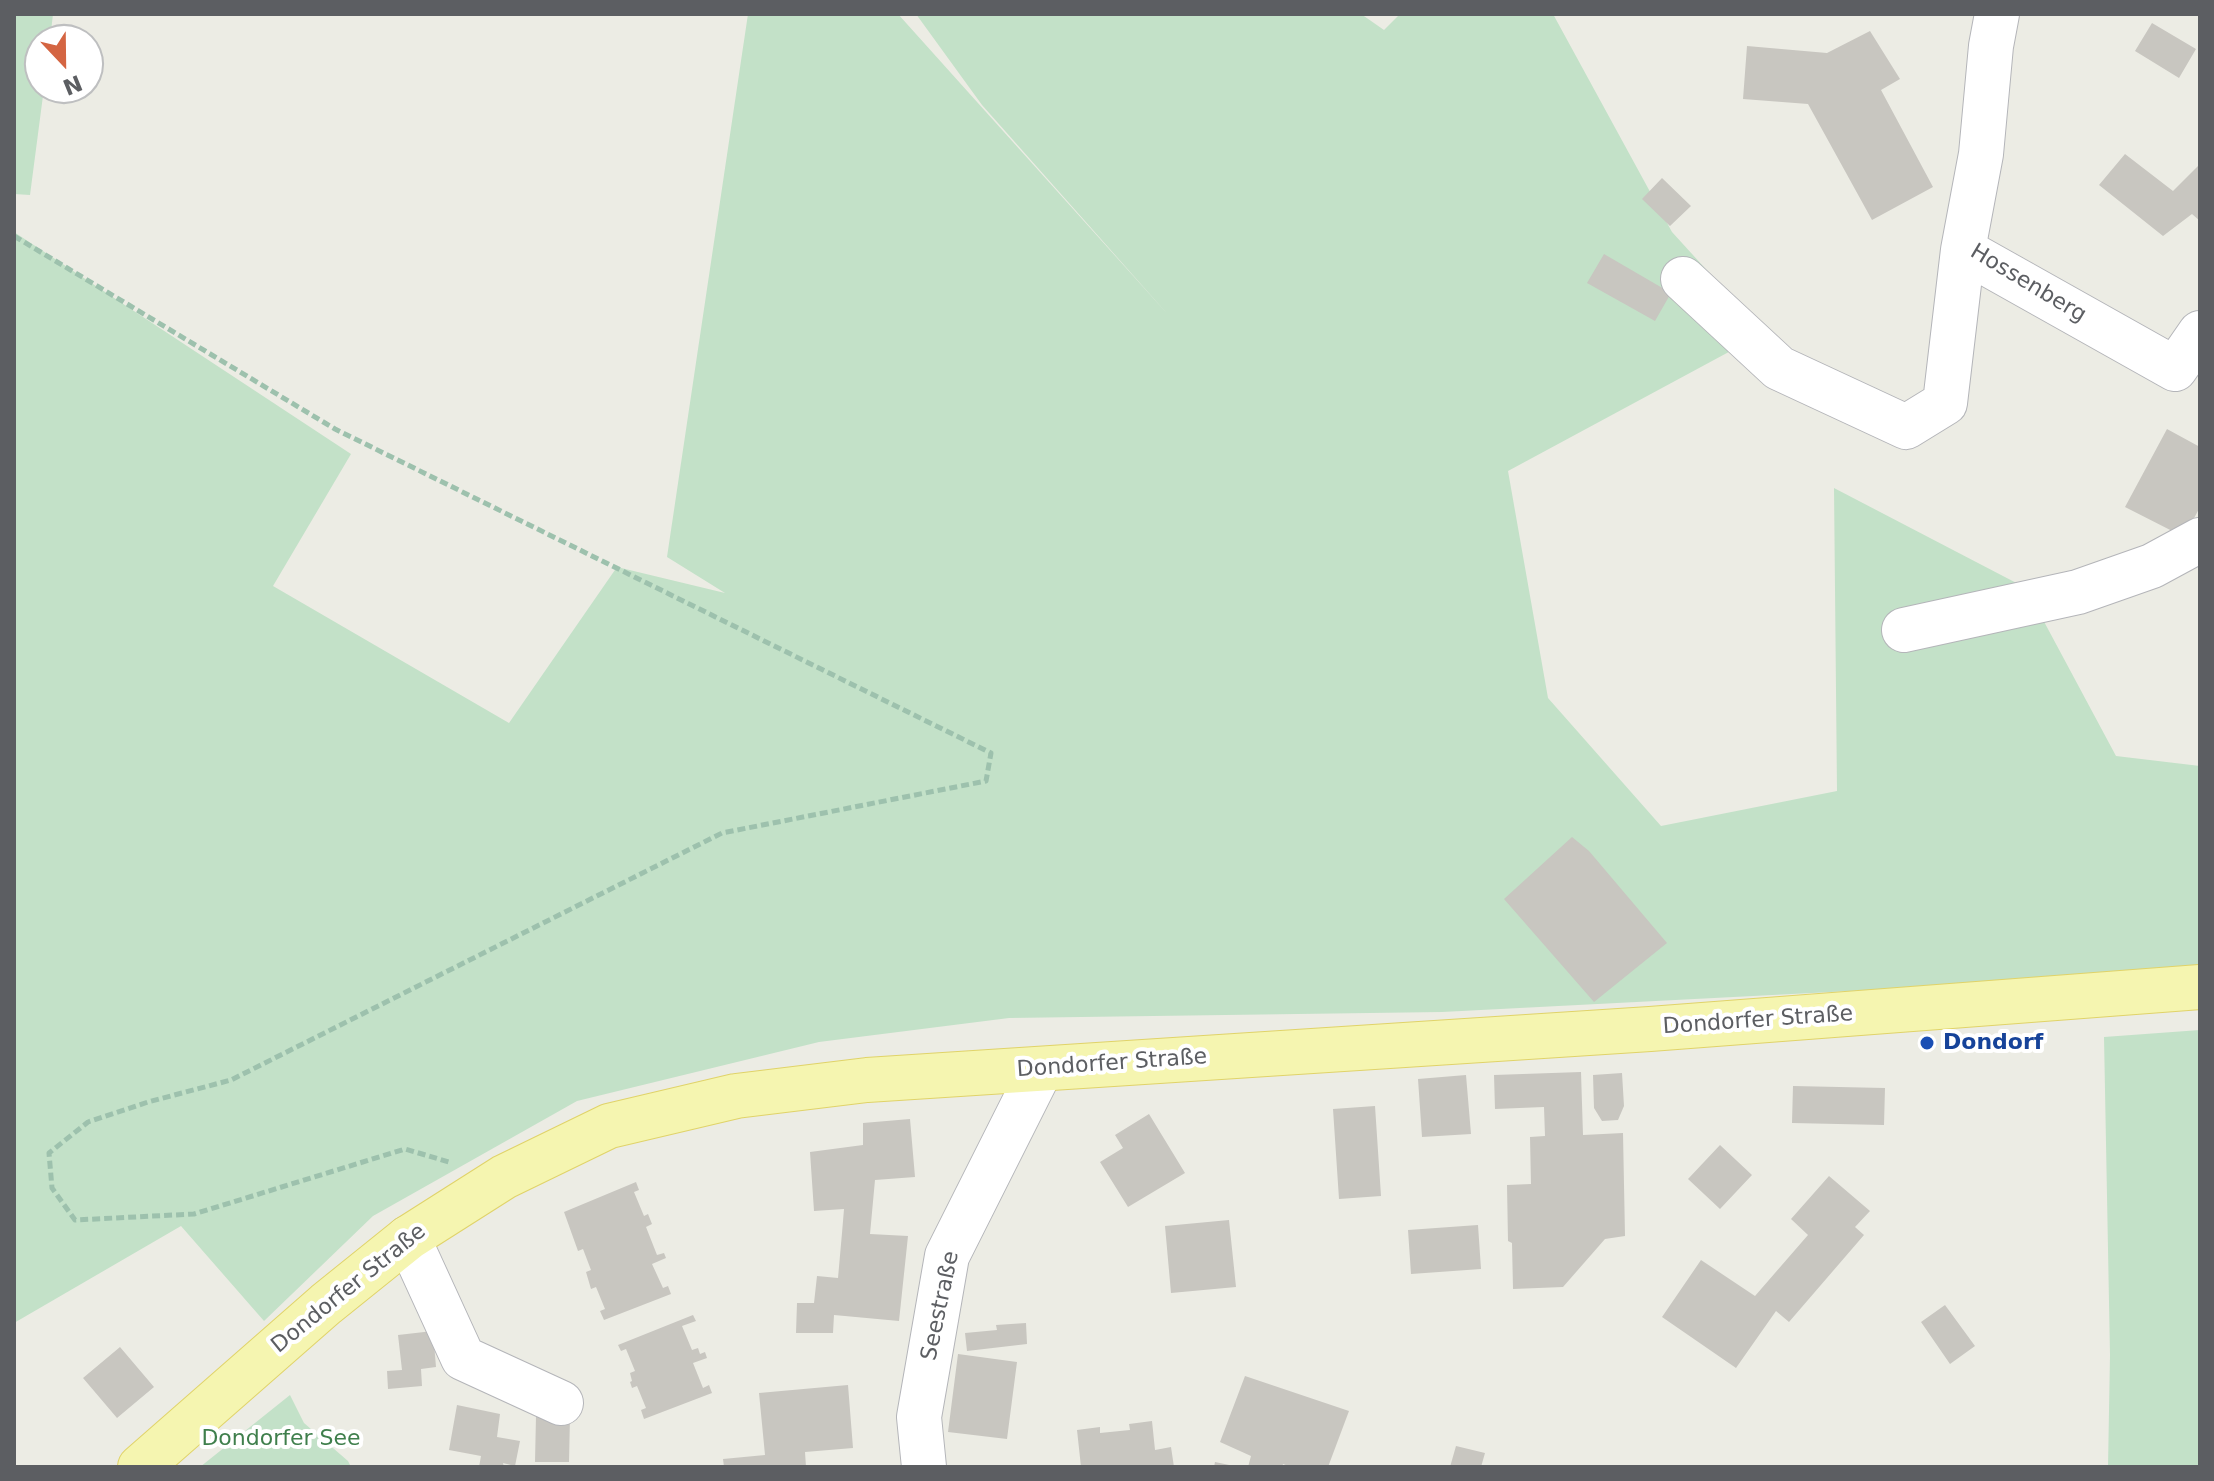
<!DOCTYPE html>
<meta charset="utf-8">
<style>
body{margin:0}
#map{position:relative;width:2214px;height:1481px;overflow:hidden;background:#ecece4;font-family:"DejaVu Sans",sans-serif}
canvas{display:block}
.frame{position:absolute;inset:0;border:16px solid #5c5e62;pointer-events:none}
.north{position:absolute;left:24px;top:24px;width:80px;height:80px;box-sizing:border-box;background:#fff;border:2px solid #bebfc0;border-radius:50%;rotate:158deg;font-size:22px;font-weight:700;line-height:32px;text-align:center;color:#5c5e62}
.north::after{content:'';display:block;margin:auto;width:28px;height:36px;background:#d46542;clip-path:polygon(50% 0,100% 100%,50% 72%,0 100%)}
</style>
<div id="map">
<canvas width="2214" height="1481"></canvas>
<div class="frame"></div>
<div class="north">N</div>
</div>
<script>
const ctx = document.querySelector('canvas').getContext('2d');
ctx.lineJoin = 'round';
function fillPath(path, color) {
  ctx.fillStyle = color;
  ctx.fill(path, 'evenodd');
}
function poly(rows) {
  const path = new Path2D();
  for (const r of rows) {
    path.moveTo(r[0], r[1]);
    for (let i = 2; i < r.length; i += 2) path.lineTo(r[i], r[i + 1]);
  }
  return path;
}
function stroke(path, color, width, dash) {
  ctx.strokeStyle = color;
  ctx.lineWidth = width;
  ctx.lineCap = dash ? 'butt' : 'round';
  ctx.setLineDash(dash || []);
  ctx.stroke(path);
}
function write(font, color, halo, rows, align = 'center') {
  ctx.font = font + ' "DejaVu Sans",sans-serif';
  ctx.lineWidth = 8;
  ctx.setLineDash([]);
  ctx.textBaseline = 'middle';
  ctx.strokeStyle = halo;
  ctx.fillStyle = color;
  for (const [text, x, y, turn = 0] of rows) {
    ctx.save();
    ctx.translate(x, y);
    ctx.rotate((+turn || 0) * Math.PI / 180);
    ctx.textAlign = isNaN(turn) ? turn : align;
    if (halo) ctx.strokeText(text, 0, 0);
    ctx.fillText(text, 0, 0);
    ctx.restore();
  }
}
fillPath(poly([
 [14,14,53,14,50,40,40,40,40,88,44,88,30,195,14,194],
 [748,14,898,14,1171,318,982,105,916,14,1361,14,1384,30,1400,14,1553,14,1672,232,1764,333,1508,471,1548,698,1661,826,1837,791,1834,488,2026,588,2116,756,2200,766,2200,968,2103,978,1442,1012,1009,1018,819,1042,577,1101,373,1216,264,1321,181,1226,14,1323,14,232,351,454,273,586,509,723,617,567,725,593,667,557],
 [2200,1030,2200,1467,2108,1467,2110,1355,2104,1037],
 [290,1395,304,1423,348,1461,351,1467,200,1467]
]), '#c3e1c8');
fillPath(poly([
 [2152,23,2196,49,2179,78,2135,51],
 [1870,31,1900,79,1881,90,1933,187,1872,220,1808,104,1743,99,1747,46,1827,53],
 [2125,154,2173,191,2200,164,2200,221,2192,214,2163,236,2099,185],
 [1662,178,1691,206,1670,226,1642,199],
 [1604,254,1671,293,1655,321,1587,283],
 [2167,429,2200,447,2200,507,2184,537,2125,507],
 [1572,837,1589,851,1667,943,1594,1002,1504,899],
 [1581,1072,1583,1135,1623,1133,1625,1236,1605,1239,1563,1287,1513,1289,1512,1243,1508,1241,1507,1185,1531,1184,1530,1137,1545,1136,1544,1107,1495,1109,1494,1075],
 [1622,1073,1624,1106,1618,1120,1602,1121,1594,1108,1593,1075],
 [1466,1075,1471,1134,1422,1137,1418,1079],
 [1793,1086,1885,1088,1884,1125,1792,1123],
 [1375,1106,1381,1196,1339,1199,1333,1109],
 [1149,1114,1185,1173,1128,1207,1100,1162,1123,1148,1115,1135],
 [910,1119,915,1177,875,1180,870,1234,908,1236,899,1321,834,1315,833,1333,796,1333,797,1303,814,1303,817,1276,838,1278,842,1233,844,1209,814,1211,810,1152,863,1145,863,1123],
 [1720,1145,1752,1175,1720,1209,1688,1179],
 [1829,1176,1870,1211,1855,1227,1864,1235,1789,1322,1776,1311,1736,1368,1662,1317,1701,1260,1755,1296,1808,1235,1791,1219],
 [636,1182,639,1190,634,1192,644,1216,648,1214,652,1224,646,1227,657,1255,664,1253,666,1258,652,1264,663,1288,668,1286,671,1294,604,1320,600,1311,605,1309,596,1287,591,1289,586,1272,591,1270,583,1249,578,1251,564,1212],
 [1229,1220,1236,1287,1171,1293,1165,1226],
 [1478,1225,1481,1269,1411,1274,1408,1230],
 [1945,1305,1975,1346,1950,1364,1921,1322],
 [693,1315,696,1321,682,1326,692,1350,698,1348,700,1354,705,1352,707,1358,693,1363,703,1388,709,1385,712,1393,644,1419,641,1410,646,1408,637,1386,632,1388,630,1382,632,1381,630,1373,635,1371,626,1349,621,1351,618,1345],
 [1026,1323,1027,1344,967,1351,965,1333,997,1330,996,1325],
 [433,1331,436,1367,421,1369,422,1386,388,1389,387,1371,402,1370,398,1335],
 [120,1347,154,1387,117,1418,83,1378],
 [958,1354,1017,1362,1007,1439,948,1432],
 [1245,1376,1349,1411,1328,1467,1291,1467,1283,1464,1282,1467,1248,1467,1251,1456,1220,1442],
 [848,1385,853,1448,805,1452,806,1467,724,1467,723,1459,765,1455,759,1393],
 [457,1405,500,1414,497,1437,520,1441,515,1466,503,1463,504,1467,479,1467,481,1456,449,1450],
 [536,1416,570,1417,569,1462,535,1462],
 [1152,1421,1155,1450,1171,1447,1174,1467,1081,1467,1077,1430,1100,1427,1100,1433,1130,1430,1129,1424],
 [1456,1446,1485,1453,1481,1467,1450,1467],
 [1215,1462,1234,1466,1234,1467,1214,1467]
]), '#c8c6c0');
const minor = poly([
 [1997,14,1991,46,1981,154,1963,250,2175,369,2200,333],
 [1683,279,1779,368,1906,427,1945,403,1963,250],
 [1904,630,2078,592,2152,566,2200,540],
 [408,1238,463,1358,561,1403],
 [924,1467,919,1417,947,1256,1041,1069]
]);
const major = poly([
 [140,1467,326,1304,408,1238,504,1177,609,1126,736,1096,867,1080,1650,1029,2200,987]
]);
stroke(minor, '#b4b5b9', 46);
stroke(major, '#e0d369', 46);
stroke(poly([
 [14,236,335,429,991,753,986,781,722,833,231,1080,148,1102,88,1122,49,1153,52,1188,75,1220,194,1214,405,1149,449,1162]
]), '#9dc1ad', 5, [8, 4]);
stroke(minor, '#fff', 44);
stroke(major, '#f5f5b0', 44);
for (const [x, y, r, color] of [
 [1927,1043,8,"#1a4fb4"]
]) {
  const dot = new Path2D();
  dot.arc(x, y, r, 0, 2 * Math.PI);
  ctx.fillStyle = color;
  ctx.fill(dot);
  stroke(dot, '#fff', 3);
}
write('22px', '#5c5e62', '#fff', [
 ["Hossenberg",2028,284,31],
 ["Dondorfer Straße",1758,1021,-4],
 ["Dondorfer Straße",1112,1064,-4],
 ["Dondorfer Straße",349,1289,-39],
 ["Seestraße",941,1306,-78]
]);
write('bold 22px', '#164399', '#fff', [
 ["Dondorf",1943,1043]
], 'left');
write('22px', '#3f7f4c', '#fff', [
 ["Dondorfer See",281,1439]
]);
</script>
